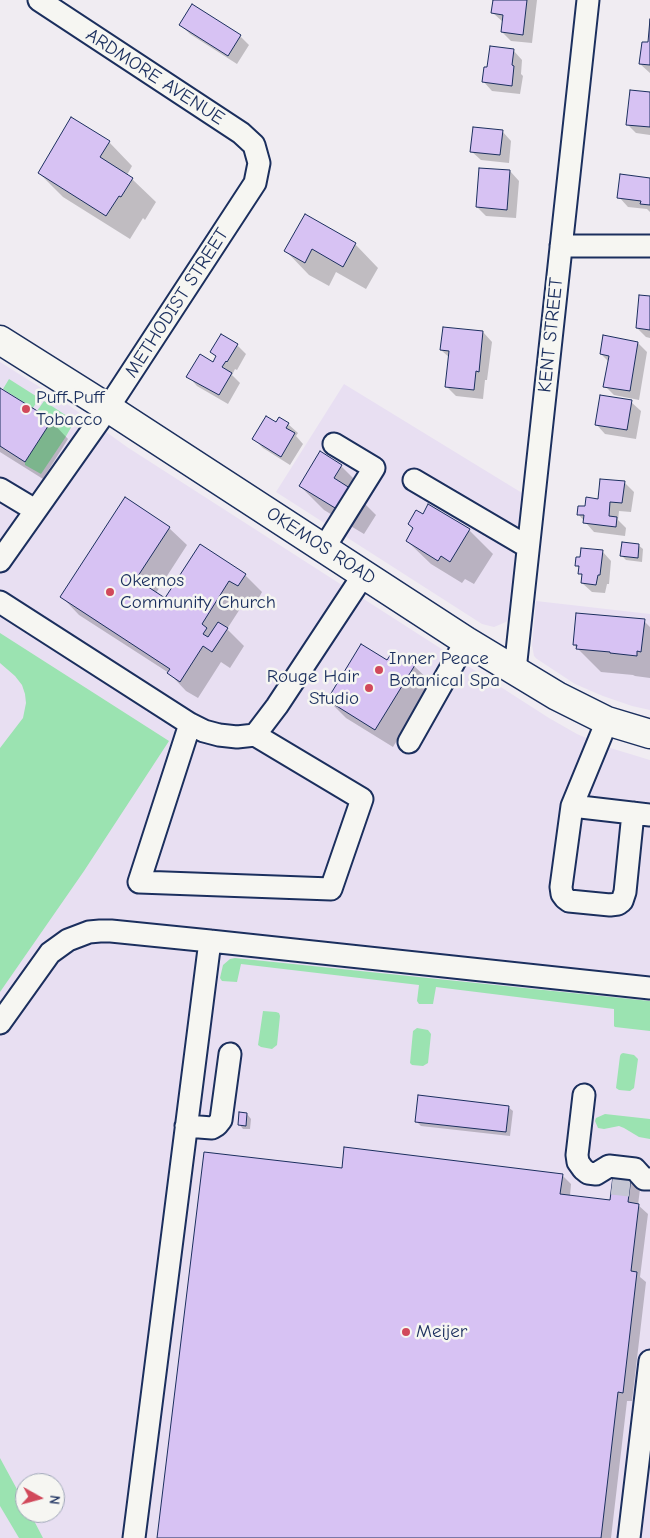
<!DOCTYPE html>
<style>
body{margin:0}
#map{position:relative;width:650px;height:1538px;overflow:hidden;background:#f0ecf2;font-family:"Comic Neue",sans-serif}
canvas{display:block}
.north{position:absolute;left:15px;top:1473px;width:50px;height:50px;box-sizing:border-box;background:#f6f6f2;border:1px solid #9ea6b7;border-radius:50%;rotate:97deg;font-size:14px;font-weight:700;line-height:20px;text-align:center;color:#1b2f5e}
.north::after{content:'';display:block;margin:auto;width:18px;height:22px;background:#d1495b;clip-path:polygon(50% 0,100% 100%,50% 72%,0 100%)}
</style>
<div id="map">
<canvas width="650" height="1538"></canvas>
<div class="north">N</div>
</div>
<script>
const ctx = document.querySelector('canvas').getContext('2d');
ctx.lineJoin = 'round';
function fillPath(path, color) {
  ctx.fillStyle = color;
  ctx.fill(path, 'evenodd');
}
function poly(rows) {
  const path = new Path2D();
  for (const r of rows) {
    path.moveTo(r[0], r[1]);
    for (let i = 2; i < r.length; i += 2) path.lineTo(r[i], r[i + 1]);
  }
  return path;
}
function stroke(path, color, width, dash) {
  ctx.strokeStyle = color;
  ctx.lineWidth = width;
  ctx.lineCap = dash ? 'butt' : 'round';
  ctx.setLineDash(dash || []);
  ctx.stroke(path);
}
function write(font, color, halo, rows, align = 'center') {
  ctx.font = font + ' "Comic Neue",sans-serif';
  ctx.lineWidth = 5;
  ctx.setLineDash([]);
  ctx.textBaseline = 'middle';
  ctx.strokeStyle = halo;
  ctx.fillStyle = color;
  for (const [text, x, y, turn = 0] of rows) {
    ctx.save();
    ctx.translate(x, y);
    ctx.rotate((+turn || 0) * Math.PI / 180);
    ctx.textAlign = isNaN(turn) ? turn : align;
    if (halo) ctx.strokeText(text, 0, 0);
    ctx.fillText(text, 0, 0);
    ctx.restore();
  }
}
fillPath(poly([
 [0,362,70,406,127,447,549,718,577,734,607,747,650,760,650,1538,0,1538],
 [25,1483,55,1483,55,1513,25,1513],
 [344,384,527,496,510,617,506,622,494,627,482,624,276,492],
 [536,601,650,614,650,710,632,706,603,696,575,684,537,659,534,656,532,645]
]), '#e8dff2');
fillPath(poly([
 [9,379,39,398,33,408,3,389],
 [44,401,67,416,73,424,65,438,41,474,25,465,25,462,51,421,37,411],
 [0,633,169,741,84,871,0,992,0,748,23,718,26,703,25,694,22,685,15,676,0,663],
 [235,958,650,1001,650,1031,615,1027,614,1026,614,1009,436,987,433,1004,419,1004,417,1001,419,985,241,964,237,982,222,981,220,978,223,965,230,959],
 [263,1011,276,1012,279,1013,280,1016,277,1045,272,1049,261,1047,258,1045],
 [417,1028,428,1030,431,1034,428,1063,423,1066,412,1065,410,1063,413,1031],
 [623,1053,634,1055,638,1059,634,1088,630,1091,619,1090,616,1088,620,1056,621,1054],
 [605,1114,650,1119,650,1139,639,1137,624,1128,619,1126,604,1129,598,1128,595,1121,596,1118],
 [0,1458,25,1504,25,1513,30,1513,43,1538,19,1538,0,1506]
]), '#9be3b1');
fillPath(poly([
 [494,0,537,0,532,43,511,41,502,32,503,22,493,13],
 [180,24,240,36,249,45,237,64,190,34],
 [650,32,650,73,640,64,649,43],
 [513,50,522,60,521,74,523,76,520,94,492,91,483,81,488,69],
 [650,93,650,135,636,133,627,124],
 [502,131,511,141,509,163,481,160,471,151],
 [109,142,132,166,127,175,132,179,156,202,145,220,143,218,130,239,63,197,39,173],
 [510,171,519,181,516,218,486,216,477,207],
 [650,179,650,212,647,209,628,207,619,197],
 [355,244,378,268,366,289,336,272,329,286,309,275,286,251],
 [650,297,650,338,646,337,637,328],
 [483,332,492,342,487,380,485,380,483,399,456,396,447,387,450,358,441,350],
 [638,343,647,352,639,400,614,395,605,386,609,362,601,354],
 [237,345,246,354,237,370,235,369,232,375,240,383,228,404,197,386,188,376,213,363,217,357,211,352],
 [0,389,51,421,68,439,43,479,0,452],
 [631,402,641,411,636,439,605,434,596,424],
 [279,418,288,424,298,433,296,436,303,444,290,465,263,448,254,439,276,423],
 [321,453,341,466,365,490,360,499,376,515,364,534,324,510,300,486],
 [625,483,634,492,631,512,619,511,618,520,626,528,625,536,594,532,578,514,586,508],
 [423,515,469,530,493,554,474,584,465,579,462,583,431,564,407,541],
 [169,528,187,545,156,593,166,600,245,575,262,592,256,603,247,598,227,629,244,646,230,668,221,662,198,698,186,691,169,673,79,615,62,597],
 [638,545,643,549,642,562,626,560,622,556],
 [602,551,611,561,609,584,607,584,605,593,592,592,582,583,583,577,580,573,580,569,576,565],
 [644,621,650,627,650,678,635,676,633,675,601,672,574,645],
 [388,662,414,666,432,683,393,747,346,718,328,700],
 [508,1107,513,1111,510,1136,421,1126,416,1121],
 [247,1114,251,1119,250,1129,243,1129,239,1124],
 [343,1170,562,1175,571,1184,570,1196,611,1201,630,1179,640,1189,638,1205,648,1214,640,1277,646,1282,632,1401,627,1401,611,1538,158,1538]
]), '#0003');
const building = poly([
 [493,0,527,0,523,35,501,32,503,15,491,13,493,0],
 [192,4,241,35,228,56,179,25,192,4],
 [650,19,650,65,639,64,642,42,648,42,650,19],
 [490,46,514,49,512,65,514,66,512,86,482,82,484,67,487,67,490,46],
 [630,90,650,92,650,127,626,125,630,90],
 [71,117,110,141,100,157,133,178,121,197,119,196,106,216,38,173,71,117],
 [473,127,503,130,500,155,470,152,473,127],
 [479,168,510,170,507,210,476,207,479,168],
 [620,174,650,178,650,205,640,204,641,201,617,198,620,174],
 [305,214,356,243,343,267,312,249,305,263,284,251,305,214],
 [639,295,650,296,650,330,636,328,639,295],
 [443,327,483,331,479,372,476,371,474,390,445,387,449,351,440,350,443,327],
 [221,334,238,344,227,362,226,361,222,367,232,373,219,395,186,377,200,354,213,362,216,356,210,352,221,334],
 [603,335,638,342,630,391,603,387,609,356,600,354,603,335],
 [0,388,52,420,25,462,0,446,0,388],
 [600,395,632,400,627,430,595,425,600,395],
 [266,416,276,422,279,417,289,423,286,428,295,433,281,457,252,439,266,416],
 [320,451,342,465,334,478,353,490,340,511,299,486,320,451],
 [600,479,625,481,622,503,610,502,609,516,617,517,616,527,583,523,584,515,577,515,578,506,585,506,586,497,598,499,600,479],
 [125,497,170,527,136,579,165,598,200,544,246,574,238,586,229,581,202,624,207,628,203,634,208,637,218,622,228,628,212,652,203,646,180,682,167,673,170,669,60,597,125,497],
 [428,504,470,529,450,562,441,556,438,561,406,541,413,528,408,524,416,510,423,514,428,504],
 [622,542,639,544,638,558,620,556,622,542],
 [581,548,603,550,600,575,598,575,596,585,581,583,582,574,578,574,579,566,575,566,576,557,580,557,581,548],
 [576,613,645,619,641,652,637,651,637,656,610,653,610,652,576,649,577,645,573,645,576,613],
 [361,644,387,660,393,651,415,665,375,730,327,700,361,644],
 [418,1095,509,1106,506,1132,415,1122,418,1095],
 [239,1112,247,1113,246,1126,238,1125,239,1112],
 [344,1147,563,1174,560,1194,610,1200,613,1176,631,1178,628,1202,639,1204,631,1271,637,1272,623,1393,618,1392,601,1538,157,1538,204,1152,342,1168,344,1147]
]);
fillPath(building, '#d7c2f3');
stroke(building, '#1b2f5e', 1);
stroke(poly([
 [612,1184,630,1186]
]), '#c5c6d4', 21, [21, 11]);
const minor = poly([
 [561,246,650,246],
 [414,480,528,547],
 [0,489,35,510],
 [324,548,374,468,334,444],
 [0,561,108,408,255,183,259,163,254,145,241,133,39,0],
 [0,602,190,724,204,731,219,735,237,737,255,735,277,706,364,574],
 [515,670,588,0],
 [607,721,572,806,561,887,562,894,565,898,569,901,610,905,618,904,622,901,625,892,633,813],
 [190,724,139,882,331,889,362,799,255,735],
 [409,742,466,641],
 [572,806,650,815],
 [0,1023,50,953,68,940,89,932,100,931,111,931,210,941,650,988],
 [584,1095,577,1155,578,1162,583,1169,588,1173,596,1174,609,1166,635,1169,644,1179,650,1179],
 [186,1126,212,1128,217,1125,221,1120,230,1054],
 [134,1538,210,941],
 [629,1538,650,1361]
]);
const major = poly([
 [0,340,108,408,466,641,557,696,607,721,650,734]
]);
stroke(minor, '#1b2f5e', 25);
stroke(major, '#1b2f5e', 31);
stroke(minor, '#f6f6f2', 21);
stroke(major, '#f6f6f2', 28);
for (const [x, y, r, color] of [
 [26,409,5,"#d1495b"],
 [110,592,5,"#d1495b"],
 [379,670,5,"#d1495b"],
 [369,688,5,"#d1495b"],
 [406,1332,5,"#d1495b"]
]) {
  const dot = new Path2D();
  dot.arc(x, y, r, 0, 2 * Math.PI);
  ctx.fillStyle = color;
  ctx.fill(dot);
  stroke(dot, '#f6f6f2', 2);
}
write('19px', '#1b2f5e', '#f6f6f2', [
 ["ARDMORE AVENUE",155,77,33],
 ["METHODIST STREET",177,303,-57],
 ["KENT STREET",551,335,-84],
 ["OKEMOS ROAD",321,546,33]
]);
write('19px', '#1b2f5e', '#f6f6f2', [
 ["Puff Puff",36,398],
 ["Tobacco",36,420],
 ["Okemos",120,581],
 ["Community Church",120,603],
 ["Inner Peace",389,659],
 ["Botanical Spa",389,681],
 ["Rouge Hair",359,677,"right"],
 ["Studio",359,699,"right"],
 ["Meijer",416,1332]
], 'left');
</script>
